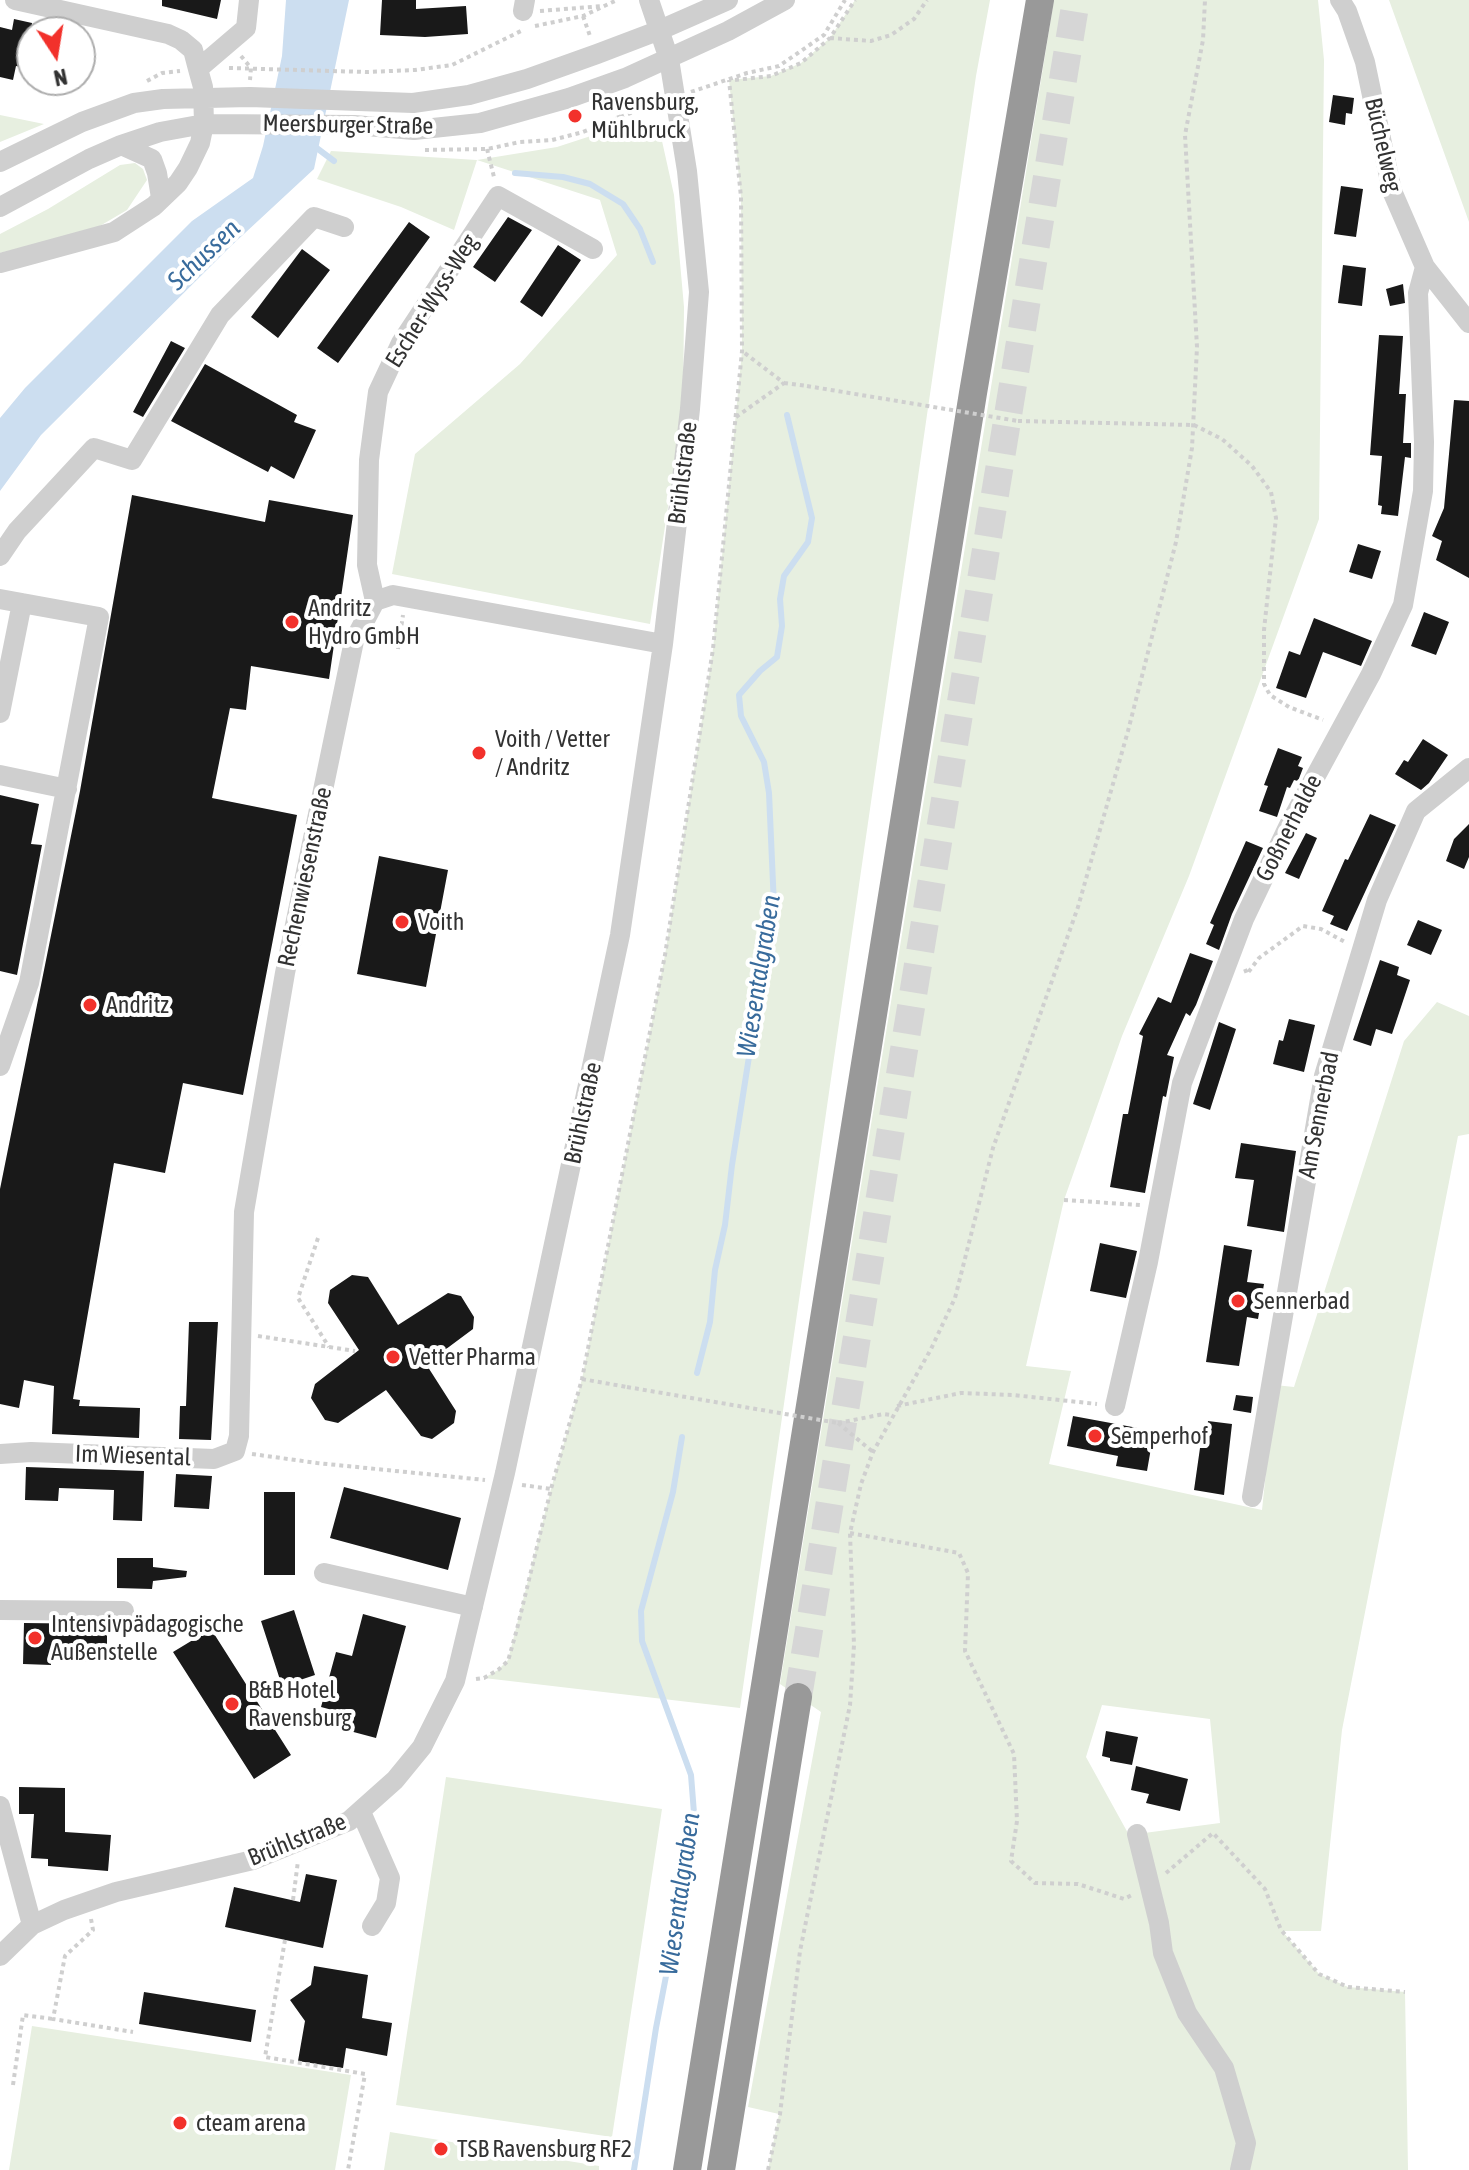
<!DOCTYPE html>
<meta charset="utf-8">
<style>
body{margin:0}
#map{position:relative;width:1469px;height:2170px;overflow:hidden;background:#fff;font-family:"Asap Condensed",sans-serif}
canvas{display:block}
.north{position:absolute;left:16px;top:16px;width:80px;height:80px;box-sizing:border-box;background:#fff;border:2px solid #adadad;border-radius:50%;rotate:168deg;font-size:22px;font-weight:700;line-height:32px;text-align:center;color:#323232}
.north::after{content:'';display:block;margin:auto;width:28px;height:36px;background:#f2312b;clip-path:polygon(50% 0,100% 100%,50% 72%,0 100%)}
</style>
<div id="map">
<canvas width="1469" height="2170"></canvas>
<div class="north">N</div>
</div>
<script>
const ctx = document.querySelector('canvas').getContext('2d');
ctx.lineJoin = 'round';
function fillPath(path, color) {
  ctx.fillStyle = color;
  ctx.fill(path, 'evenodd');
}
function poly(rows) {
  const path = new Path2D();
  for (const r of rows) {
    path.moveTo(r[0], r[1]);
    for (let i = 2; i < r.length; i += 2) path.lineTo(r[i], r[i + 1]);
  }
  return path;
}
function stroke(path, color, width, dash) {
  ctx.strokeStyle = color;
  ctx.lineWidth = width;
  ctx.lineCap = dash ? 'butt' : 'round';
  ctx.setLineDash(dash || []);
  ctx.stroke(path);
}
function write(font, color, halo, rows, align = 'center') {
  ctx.font = font + ' "Asap Condensed",sans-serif';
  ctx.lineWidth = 8;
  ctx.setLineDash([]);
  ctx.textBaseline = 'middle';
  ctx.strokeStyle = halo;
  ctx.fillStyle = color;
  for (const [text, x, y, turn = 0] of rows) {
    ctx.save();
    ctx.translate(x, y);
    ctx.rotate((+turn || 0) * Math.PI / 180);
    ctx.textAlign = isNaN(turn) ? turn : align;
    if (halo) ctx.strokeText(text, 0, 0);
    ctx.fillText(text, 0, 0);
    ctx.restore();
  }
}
fillPath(poly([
 [855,0,990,0,976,76,740,1708,484,1678,498,1670,508,1660,551,1489,582,1379,665,955,713,649,742,351,741,197,729,80,771,76,801,63,830,38],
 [1054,0,1318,0,1324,60,1319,519,1189,876,1122,1036,1064,1200,1026,1366,1071,1371,1049,1464,1262,1510,1275,1385,1294,1387,1404,1041,1437,1002,1469,1016,1469,1134,1458,1136,1342,1730,1321,1931,1282,1931,1319,1974,1348,1987,1405,1992,1408,2170,768,2170,779,2114,748,2107,821,1712,780,1684],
 [1102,1705,1210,1719,1220,1823,1129,1835,1086,1757],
 [1389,0,1469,0,1469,222],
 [0,115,44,124,0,142],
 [640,120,660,132,674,195,684,307,683,409,650,624,392,574,415,454,520,364,617,255,600,200,477,160,454,230,401,207,317,179,331,151,477,160,557,147],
 [135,163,143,169,147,180,127,210,93,230,0,253,0,234,48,209,120,165],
 [446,1777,662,1809,612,2137,396,2105],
 [32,2026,351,2075,335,2170,9,2170],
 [390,2132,599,2166,599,2170,384,2170]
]), '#e7efe0');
fillPath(poly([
 [286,0,349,0,314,169,231,246,41,435,0,491,0,418,25,388,192,221,253,178,263,146,282,56]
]), '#ccdef0');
stroke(poly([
 [314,146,334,161],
 [515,173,563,177,590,184,623,204,640,229,653,262],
 [697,1373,710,1322,715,1270,725,1225,732,1165,751,1044,756,990,768,945,774,906,769,793,764,762,741,716,739,695,760,671,777,657,782,626,780,599,784,576,808,542,812,518,787,415],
 [634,2170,656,2028,695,1826,691,1775,642,1641,641,1611,673,1492,682,1437]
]), '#ccdef0', 6);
fillPath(poly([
 [162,0,221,0,217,19,162,6],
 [382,0,416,0,416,9,466,6,468,34,425,37,380,35],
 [14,19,32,23,32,69,16,66,13,80,0,77,0,27,12,30],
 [1333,95,1354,98,1352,114,1346,113,1345,125,1329,122],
 [1341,186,1363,189,1356,237,1334,234],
 [508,217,532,230,495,282,473,267],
 [409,222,430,237,338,363,317,348],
 [558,245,581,260,542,317,520,302],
 [302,249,330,270,278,338,251,317],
 [1343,265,1366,268,1362,306,1338,303],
 [1403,284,1405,303,1390,306,1386,289],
 [1379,335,1403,336,1399,394,1406,394,1403,443,1411,443,1411,458,1405,457,1398,516,1381,514,1382,506,1378,505,1382,456,1370,455],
 [171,341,185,348,143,417,133,412],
 [205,364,297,415,294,422,316,430,294,479,271,466,268,472,171,421],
 [1454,400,1469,401,1469,578,1436,560,1442,541,1432,536,1444,508],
 [132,495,265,522,269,500,353,515,329,679,251,666,246,710,230,708,212,798,297,815,243,1095,183,1083,165,1173,114,1163,73,1399,80,1400,79,1406,140,1408,139,1438,52,1434,54,1386,24,1380,19,1408,0,1404,0,1189,80,791],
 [1358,544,1381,551,1372,579,1349,572],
 [1424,612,1449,622,1436,655,1411,646],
 [1314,618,1372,641,1361,666,1323,652,1306,698,1276,688,1289,651,1300,655],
 [1423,739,1448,755,1429,783,1421,790,1395,774,1404,760,1408,762],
 [1278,748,1302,757,1298,766,1303,768,1298,781,1294,780,1290,788,1287,787,1277,817,1259,811,1268,786,1264,785],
 [0,795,39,804,31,844,42,845,17,975,0,971],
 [1370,814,1396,825,1347,931,1330,924,1334,916,1322,911,1345,859,1348,860],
 [1469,824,1469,857,1464,869,1446,861,1454,839],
 [1306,833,1317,838,1299,879,1285,873],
 [1246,841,1263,848,1232,914,1219,950,1206,944,1214,925,1210,923],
 [379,856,448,870,426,987,357,974],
 [1418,920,1442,930,1431,955,1407,945],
 [1190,953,1213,961,1196,1005,1190,1016,1186,1013,1167,1055,1174,1057,1166,1097,1163,1096,1145,1193,1110,1187,1123,1114,1128,1114,1143,1036,1139,1034,1158,997,1171,1003],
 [1380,960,1399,967,1397,975,1410,980,1392,1034,1376,1029,1371,1046,1353,1040],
 [1289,1019,1315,1025,1304,1072,1273,1064,1279,1040,1283,1041],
 [1219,1022,1236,1029,1210,1110,1193,1104],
 [1241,1143,1296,1151,1284,1232,1247,1226,1254,1180,1235,1178],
 [1100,1243,1137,1251,1126,1298,1090,1291],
 [1224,1245,1252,1250,1247,1282,1264,1284,1258,1319,1247,1317,1239,1366,1206,1362],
 [352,1275,368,1277,398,1325,448,1293,461,1296,474,1317,473,1329,426,1364,456,1411,454,1423,432,1439,421,1436,386,1390,338,1423,325,1420,311,1398,315,1384,359,1350,328,1303,330,1290],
 [189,1322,218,1322,211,1440,179,1439,180,1406,186,1406],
 [1236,1395,1253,1397,1251,1413,1233,1410],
 [1073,1416,1154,1431,1147,1471,1116,1466,1118,1456,1067,1446],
 [1208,1421,1232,1424,1224,1495,1194,1490,1200,1448,1204,1448],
 [26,1467,144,1471,142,1521,113,1520,114,1490,59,1488,58,1501,25,1500],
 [176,1474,212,1476,209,1509,174,1507],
 [344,1487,461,1518,448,1570,330,1538],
 [264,1492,295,1492,295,1575,264,1575],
 [117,1558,153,1558,153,1567,187,1571,186,1577,153,1581,152,1589,117,1588],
 [294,1610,315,1675,282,1686,261,1621],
 [363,1614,406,1626,376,1738,331,1726,336,1711,321,1707,336,1652,352,1656],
 [24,1623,107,1624,107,1647,101,1647,101,1659,91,1657,91,1662,51,1658,51,1665,23,1664],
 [211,1629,291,1755,254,1779,173,1652],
 [1106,1731,1138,1737,1132,1765,1110,1761,1110,1758,1102,1756],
 [1136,1766,1188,1779,1180,1811,1146,1803,1149,1794,1131,1790],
 [19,1787,65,1788,65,1832,111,1835,108,1871,48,1866,48,1859,31,1858,34,1814,19,1814],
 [306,1874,337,1880,323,1948,225,1927,234,1887,300,1902],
 [314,1966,368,1975,362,2018,392,2023,387,2056,346,2048,343,2068,298,2061,305,2021,290,2000,311,1985],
 [144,1992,256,2010,251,2042,139,2024]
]), '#191919');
stroke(poly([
 [798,1697,1076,0]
]), '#d6d6d6', 28, [28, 14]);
stroke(poly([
 [540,11,603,6],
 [583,16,590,36],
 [535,26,583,16,617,0],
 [830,38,871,41,891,35,914,19,927,0],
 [241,56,251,68,250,80],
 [229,68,366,72,415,70,452,65,523,30],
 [735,80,771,76,801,63,830,38,855,0],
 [147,81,162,73,180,71],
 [691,92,747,73,779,66,824,35,845,0],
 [613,100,619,117],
 [487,149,494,177],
 [425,150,487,149,520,142,552,140,583,132,656,103],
 [784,383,807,386],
 [736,417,784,383,742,351],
 [1018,421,1194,425,1222,439,1252,466,1271,492,1276,518,1264,630,1264,684,1270,695,1289,707,1323,720],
 [398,649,403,615],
 [1245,969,1247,974,1259,958,1303,926,1321,929,1345,942],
 [1064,1200,1140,1205],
 [318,1238,298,1298,329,1347],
 [258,1336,355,1351],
 [582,1379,627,1387],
 [897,1406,961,1393,1013,1395,1097,1404],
 [838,1423,884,1414,891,1415],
 [838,1423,873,1452],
 [252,1454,317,1463,485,1480],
 [522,1485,551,1489],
 [850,1533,959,1553,968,1573,965,1651,1014,1754,1017,1821,1011,1861,1035,1883,1078,1884,1124,1899,1132,1895],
 [476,1679,484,1678,498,1670,508,1661,517,1629,551,1489,582,1379,665,955,713,649,742,351,741,197,729,80],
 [1166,1873,1213,1833,1265,1889,1281,1930,1319,1974,1348,1987,1405,1992],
 [293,1900,298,1861],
 [91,1919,93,1930,65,1956,53,2019,133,2032],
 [285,1940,265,2057,365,2074,348,2170],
 [13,2085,23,2015,53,2019],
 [768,2170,780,2114,800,1951,850,1705,854,1645,850,1533,861,1484,873,1452,931,1349,955,1298,993,1148,1078,907,1128,731,1176,542,1192,448,1197,347,1185,135,1203,40,1205,0]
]), '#cfcfcf', 4, [4, 4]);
stroke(poly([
 [1340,0,1347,11,1365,62,1392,191,1425,267,1469,323],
 [523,11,525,0],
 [198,69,246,28,249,0],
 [121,145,152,159,157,173,161,198],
 [0,162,82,122,134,103,163,99,250,97,413,103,469,95,527,79,597,54,660,30,728,0],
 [0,207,89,159,121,145,160,132,204,124,354,125,414,130,480,123,569,98,625,78,728,31,785,0],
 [0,263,114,232,154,206,178,183,188,168,200,143,204,124,203,87,198,69,193,50,181,40,168,34,15,0],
 [0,556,17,531,94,448,132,460,220,315,314,217,344,227],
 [0,599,99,617,29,983,0,1066],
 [375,601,367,565,369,460,378,392,401,343,498,196,593,249],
 [0,713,22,603],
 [0,775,67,789],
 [1115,1406,1148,1262,1182,1083,1244,919,1288,827,1371,674,1403,605,1423,491,1424,442,1418,293,1425,267],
 [0,1454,31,1452,214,1459,235,1451,239,1436,244,1212,285,973,354,641,375,601,393,595,663,644],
 [1252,1497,1324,1076,1377,900,1416,811,1469,768],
 [324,1573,473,1607],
 [0,1610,124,1611],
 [0,1806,32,1925],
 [361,1812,390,1878,386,1903,372,1926],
 [1137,1834,1159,1923,1163,1953,1187,2013,1224,2068,1246,2143,1240,2170],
 [0,1956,32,1925,64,1910,116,1892,253,1860,349,1821,395,1780,422,1747,455,1681,505,1473,620,935,663,644,690,409,699,292,687,171,669,59,649,0]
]), '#cfcfcf', 20);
stroke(poly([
 [687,2170,973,393,1040,0],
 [721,2170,798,1697]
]), '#999', 28);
stroke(poly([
 [807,386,1018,421],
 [627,1387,838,1423]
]), '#cfcfcf', 4, [4, 4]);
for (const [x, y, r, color] of [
 [575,116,8,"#f2312b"],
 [292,622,8,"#f2312b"],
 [479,753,8,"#f2312b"],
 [402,922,8,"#f2312b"],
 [90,1005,8,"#f2312b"],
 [1238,1301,8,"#f2312b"],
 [393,1357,8,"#f2312b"],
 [1095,1436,8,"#f2312b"],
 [35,1638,8,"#f2312b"],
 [232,1704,8,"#f2312b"],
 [180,2123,8,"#f2312b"],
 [441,2149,8,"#f2312b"]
]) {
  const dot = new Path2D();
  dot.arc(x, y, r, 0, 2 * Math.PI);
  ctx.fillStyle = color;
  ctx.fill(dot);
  stroke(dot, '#fff', 3);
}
write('24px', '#323232', '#fff', [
 ["Ravensburg,",591,102],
 ["Mühlbruck",591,130],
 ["Andritz",308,608],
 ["Hydro GmbH",308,636],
 ["Voith / Vetter",495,739],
 ["/ Andritz",495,767],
 ["Voith",418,922],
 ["Andritz",106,1005],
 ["Sennerbad",1254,1301],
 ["Vetter Pharma",409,1357],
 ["Semperhof",1111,1436],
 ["Intensivpädagogische",51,1624],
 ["Außenstelle",51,1652],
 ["B&B Hotel",248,1690],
 ["Ravensburg",248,1718],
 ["cteam arena",196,2123],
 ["TSB Ravensburg RF2",457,2149]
], 'left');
write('24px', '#323232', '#fff', [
 ["Meersburger Straße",348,125,1],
 ["Büchelweg",1383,145,77],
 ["Escher-Wyss-Weg",432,301,-58],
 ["Brühlstraße",683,473,-83],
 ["Goßnerhalde",1289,828,-63],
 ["Rechenwiesenstraße",305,877,-78],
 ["Brühlstraße",583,1113,-78],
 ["Am Sennerbad",1319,1115,-79],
 ["Im Wiesental",133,1456,2],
 ["Brühlstraße",297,1840,-22]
]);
write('italic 26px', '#386b9c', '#fff', [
 ["Schussen",204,255,-44],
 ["Wiesentalgraben",759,976,-81],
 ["Wiesentalgraben",680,1894,-82]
]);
</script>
